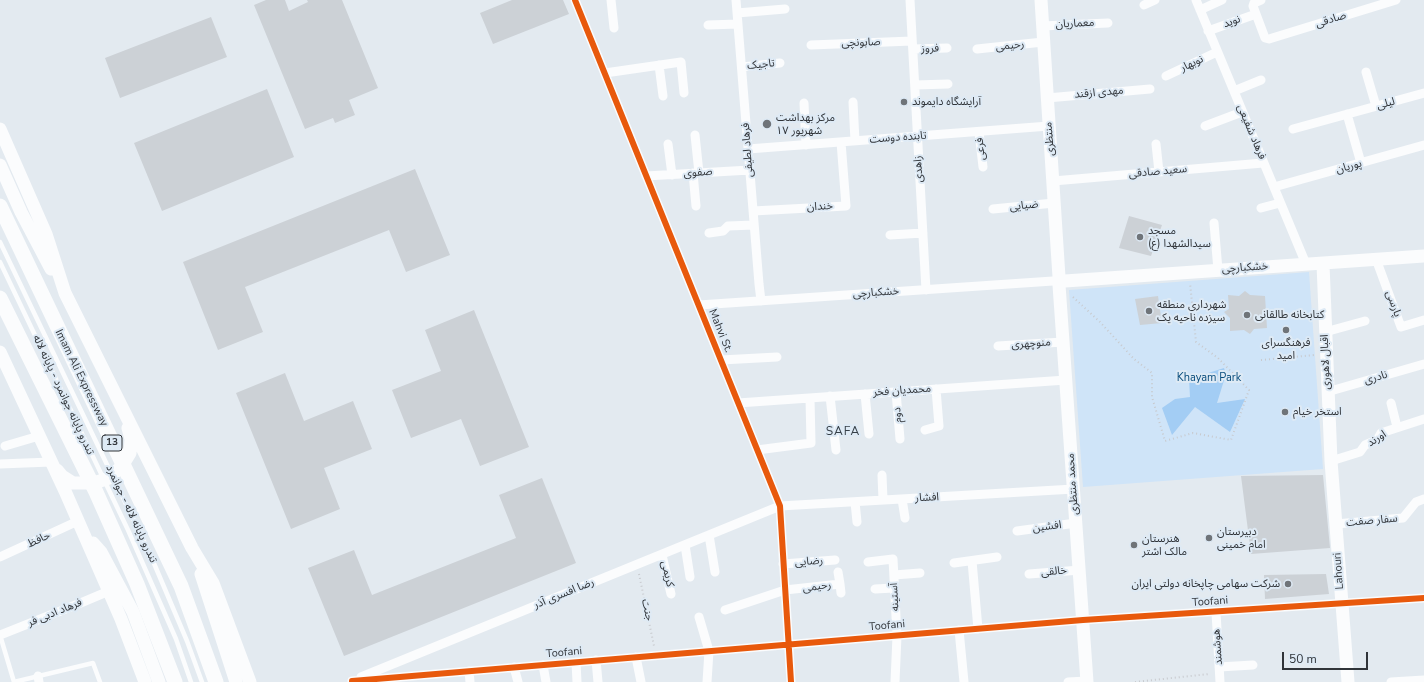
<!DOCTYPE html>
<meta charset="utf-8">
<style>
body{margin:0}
#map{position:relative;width:1424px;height:682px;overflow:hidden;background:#e3eaf0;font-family:"Nunito Sans",sans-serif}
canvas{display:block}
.scale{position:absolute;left:1282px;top:652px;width:86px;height:18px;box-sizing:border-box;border:2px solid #303439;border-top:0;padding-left:5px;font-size:12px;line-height:14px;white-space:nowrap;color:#303439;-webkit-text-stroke:3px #deeaf5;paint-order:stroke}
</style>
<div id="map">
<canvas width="1424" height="682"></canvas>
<div class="scale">50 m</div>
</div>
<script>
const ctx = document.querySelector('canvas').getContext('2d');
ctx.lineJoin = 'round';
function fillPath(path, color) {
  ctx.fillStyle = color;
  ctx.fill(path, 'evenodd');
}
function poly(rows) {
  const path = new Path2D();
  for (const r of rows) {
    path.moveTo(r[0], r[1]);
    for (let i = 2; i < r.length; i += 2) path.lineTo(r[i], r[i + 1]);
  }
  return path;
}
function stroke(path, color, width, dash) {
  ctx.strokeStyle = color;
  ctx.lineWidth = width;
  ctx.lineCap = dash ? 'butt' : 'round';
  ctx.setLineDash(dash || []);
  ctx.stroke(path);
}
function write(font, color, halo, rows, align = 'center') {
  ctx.font = font + ' "Nunito Sans","Noto Sans Arabic",sans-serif';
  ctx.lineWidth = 4;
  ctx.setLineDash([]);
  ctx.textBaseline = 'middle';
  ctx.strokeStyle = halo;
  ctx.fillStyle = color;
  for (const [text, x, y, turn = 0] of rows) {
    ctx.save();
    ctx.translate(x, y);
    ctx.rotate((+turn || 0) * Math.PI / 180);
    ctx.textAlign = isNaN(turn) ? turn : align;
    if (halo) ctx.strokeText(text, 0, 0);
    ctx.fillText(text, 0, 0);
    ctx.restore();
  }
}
fillPath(poly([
 [1309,272,1323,469,1083,487,1069,290]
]), '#cfe4f8');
fillPath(poly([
 [1224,368,1226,374,1217,403,1245,399,1230,432,1195,407,1172,435,1162,408,1175,399,1190,397,1189,379]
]), '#a3cdf4');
fillPath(poly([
 [266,0,285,0,289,11,308,2,307,0,342,0,378,88,349,100,355,115,335,123,333,118,305,129,254,5],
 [512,0,563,0,569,14,493,44,480,13],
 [211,17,227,57,120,98,105,58],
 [267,89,294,157,162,211,134,143],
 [415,169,450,255,406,272,389,230,245,287,263,332,218,350,183,262],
 [1129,216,1162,225,1151,256,1119,248],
 [1245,291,1250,295,1265,296,1267,328,1254,329,1250,334,1244,330,1230,331,1230,318,1224,312,1229,309,1228,295,1239,296],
 [1158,296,1162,323,1140,325,1135,299],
 [474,310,529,447,480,466,461,419,411,438,392,390,441,371,425,330],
 [285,373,304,421,353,401,372,449,324,468,340,509,291,529,236,393],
 [1323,475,1330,548,1251,554,1241,476],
 [542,478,576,563,344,656,308,568,354,550,372,595,516,538,499,495],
 [1326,574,1329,594,1265,599,1264,575]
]), '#ccd1d6');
stroke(poly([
 [1073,297,1100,322,1134,359,1152,373,1152,397,1165,441,1193,433,1231,440,1249,390,1218,358,1196,342,1190,283],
 [1261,360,1315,355],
 [639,574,654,646],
 [1135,682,1209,674]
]), '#c8cace', 2, [1, 3]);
stroke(poly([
 [0,242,150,554,187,641,202,682],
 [0,262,128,530,176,639,191,682],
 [0,635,14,682,93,663,100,682]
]), '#fbfcfd', 4.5);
stroke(poly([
 [575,0,780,506,791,682],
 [611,0,614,28],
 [736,0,759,284,761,301],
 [910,0,926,290],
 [1196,0,1306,264],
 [1261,0,1254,3,1253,6,1265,38,1269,39,1396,0],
 [1144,5,1155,0],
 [1200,10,1222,0],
 [737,13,785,9],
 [708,25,738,24],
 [1042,26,1108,23],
 [1208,31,1256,14],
 [811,45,912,41],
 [913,49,947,48],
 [977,49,1043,42],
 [659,65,663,96],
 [742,67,780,63],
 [1366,72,1376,106],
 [605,73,681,62,684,93],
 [1166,76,1217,52],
 [915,85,948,84],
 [1234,91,1261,80],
 [1047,98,1150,89],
 [853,102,855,141],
 [804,103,806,145],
 [1347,114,1361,163],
 [1205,126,1242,112],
 [1293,129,1424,93],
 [979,132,983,167],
 [695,135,699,173],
 [668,144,672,175],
 [1156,144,1159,172],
 [748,149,1049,126],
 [693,173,696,206],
 [646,176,750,170],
 [1053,181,1263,163],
 [1274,187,1424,145],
 [1261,208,1280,203],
 [993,209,1054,203],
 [753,211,846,206,841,142],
 [1214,223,1218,270],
 [709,233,723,231,728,226,754,225],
 [890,235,923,233],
 [1376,259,1401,327,1424,320],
 [699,305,1053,281],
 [1325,332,1365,321],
 [998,346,1063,342],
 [721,360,777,357],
 [896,392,900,439],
 [1327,392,1424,364],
 [865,394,869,434],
 [830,396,836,450],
 [738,403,1066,380],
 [1391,403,1397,427],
 [925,430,939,426,936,389],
 [5,446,39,436],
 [757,450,811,443,810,398],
 [1331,461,1360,452,1365,445,1377,440,1381,433,1424,419],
 [0,464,51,462],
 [882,475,883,500],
 [902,499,905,518],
 [855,502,857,522],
 [1336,524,1403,518,1416,502,1424,499],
 [1017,531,1076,523],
 [709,535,715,572],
 [685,545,690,577],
 [662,555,671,594],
 [0,557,78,521],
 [972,561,978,629],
 [868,562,893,559,897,636,895,682],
 [954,563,997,557],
 [783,564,835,560],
 [838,572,840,584],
 [1029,574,1080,570],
 [894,575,920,573],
 [875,589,894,588],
 [725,610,785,590,840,584,841,593],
 [1216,612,1220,682],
 [699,617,709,651,707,682],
 [959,630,964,682],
 [0,635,83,602,109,591],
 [636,657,641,682],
 [596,660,598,682],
 [576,662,577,682],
 [543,665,546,682],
 [514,667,518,682],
 [1219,667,1253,665],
 [469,671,470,682],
 [38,676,39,682],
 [361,677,780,506,1074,489],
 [352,682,352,681,1083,620,1424,598],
 [1068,682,1087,681],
 [1391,682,1424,680]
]), '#fbfcfd', 9);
stroke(poly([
 [1041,0,1059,277],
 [0,129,46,234,65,293,192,548,213,583,250,682],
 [0,165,21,212,51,269],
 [1323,264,1331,461,1348,682],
 [1065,281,1424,256],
 [1059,285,1087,682],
 [0,352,65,491,121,619,145,682],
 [57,470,62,476,73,483,94,483,109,478,122,466,130,453,131,439,128,428],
 [93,543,101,552,133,612,159,682],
 [201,574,236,682]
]), '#fbfcfd', 13);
stroke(poly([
 [0,206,181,586,216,682],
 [0,298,96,492,137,584,175,682]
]), '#fbfcfd', 15);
stroke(poly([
 [575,0,780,506,791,682],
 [352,682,352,681,1083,620,1424,598]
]), '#e8590c', 6);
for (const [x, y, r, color] of [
 [904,102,4,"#6f7479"],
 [767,124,5,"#6f7479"],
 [1140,237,4,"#6f7479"],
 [1149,311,4,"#6f7479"],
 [1247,315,4,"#6f7479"],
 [1286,330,4,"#6f7479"],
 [1285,412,4,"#6f7479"],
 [1209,538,4,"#6f7479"],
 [1134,545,4,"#6f7479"],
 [1288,584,4,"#6f7479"]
]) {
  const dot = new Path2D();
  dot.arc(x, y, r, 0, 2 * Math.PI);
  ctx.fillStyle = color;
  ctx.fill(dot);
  stroke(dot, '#deeaf5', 1.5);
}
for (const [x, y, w] of [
 [112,443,20]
]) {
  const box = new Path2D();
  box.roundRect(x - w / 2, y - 8, w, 16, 3);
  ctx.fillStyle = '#deeaf5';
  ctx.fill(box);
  stroke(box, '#303439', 1);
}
write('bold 10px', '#303439', null, [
 ["13",112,443]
]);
write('11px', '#303439', '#deeaf5', [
 ["صادقی",1331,20,-17],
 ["نوید",1232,22,-20],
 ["معماریان",1075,24,-3],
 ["صابونچی",861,43,-2],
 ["رحیمی",1010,46,-6],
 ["فروز",930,49,-2],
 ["نوبهار",1192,64,-25],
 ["تاجیک",761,65,-6],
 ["مهدی ازقند",1099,93,-5],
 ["لیلی",1386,104,-15],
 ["فرهاد شفیعی",1251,132,67],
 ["تابنده دوست",898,138,-4],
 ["منتظری",1050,139,-94],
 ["فرعی",981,149,-96],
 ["فرهاد لطیفی",748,150,-94],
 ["پوریان",1349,167,-15],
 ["زاهدی",919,169,-93],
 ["سعید صادقی",1158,172,-5],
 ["صفوی",698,173,-4],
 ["ضیایی",1024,206,-6],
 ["خندان",820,207,-3],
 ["خشکبارچی",1245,268,-4],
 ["خشکبارچی",876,293,-4],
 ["پارسی",1393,304,70],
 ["Mahvi St.",720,331,68],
 ["منوچهری",1031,344,-4],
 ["اقبال لاهوری",1326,362,-92],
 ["Imam Ali Expressway",81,378,64],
 ["نادری",1376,378,-16],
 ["محمدیان فخر",902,391,-4],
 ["تندرو پایانه جوانمرد - پایانه لاله",63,395,65],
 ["دوم",898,415,-94],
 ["اورند",1377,439,-33],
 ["محمد منتظری",1073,484,-94],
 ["افشار",927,498,-3],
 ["تندرو پایانه لاله - جوانمرد",131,514,65],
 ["سفار صفت",1372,521,-5],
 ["افشین",1047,527,-7],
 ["حافظ",39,540,-25],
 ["رضایی",809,562,-4],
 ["Lahouri",1339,571,-94],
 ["خالقی",1054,572,-5],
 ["کریمی",667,574,77],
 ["رحیمی",817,587,-7],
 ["رضا افسری آذر",564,594,-22],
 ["آستینه",895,597,-93],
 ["Toofani",1210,602,-4],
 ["جنت",647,610,78],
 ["فرهاد ادبی فر",55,613,-22],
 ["Toofani",887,626,-5],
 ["هوشمند",1218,647,-94],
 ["Toofani",564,653,-5]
]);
write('11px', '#303439', '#deeaf5', [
 ["آرایشگاه دایموند",912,102],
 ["مرکز بهداشت",776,118],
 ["۱۷ شهریور",776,131],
 ["مسجد",1148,231],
 ["سیدالشهدا (ع)",1148,244],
 ["شهرداری منطقه",1157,305],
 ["سیزده ناحیه یک",1157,318],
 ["کتابخانه طالقانی",1255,315],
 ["فرهنگسرای",1286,343,"center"],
 ["امید",1286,356,"center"],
 ["استخر خیام",1293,412],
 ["دبیرستان",1217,532],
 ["امام خمینی",1217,545],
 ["هنرستان",1142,539],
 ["مالک اشتر",1142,552],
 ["شرکت سهامی چاپخانه دولتی ایران",1280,584,"right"]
], 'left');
write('11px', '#084c7c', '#deeaf5', [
 ["Khayam Park",1209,378]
]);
ctx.letterSpacing = '1px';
write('12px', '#363f47', '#deeaf5', [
 ["SAFA",843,432]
]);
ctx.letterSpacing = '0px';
</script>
